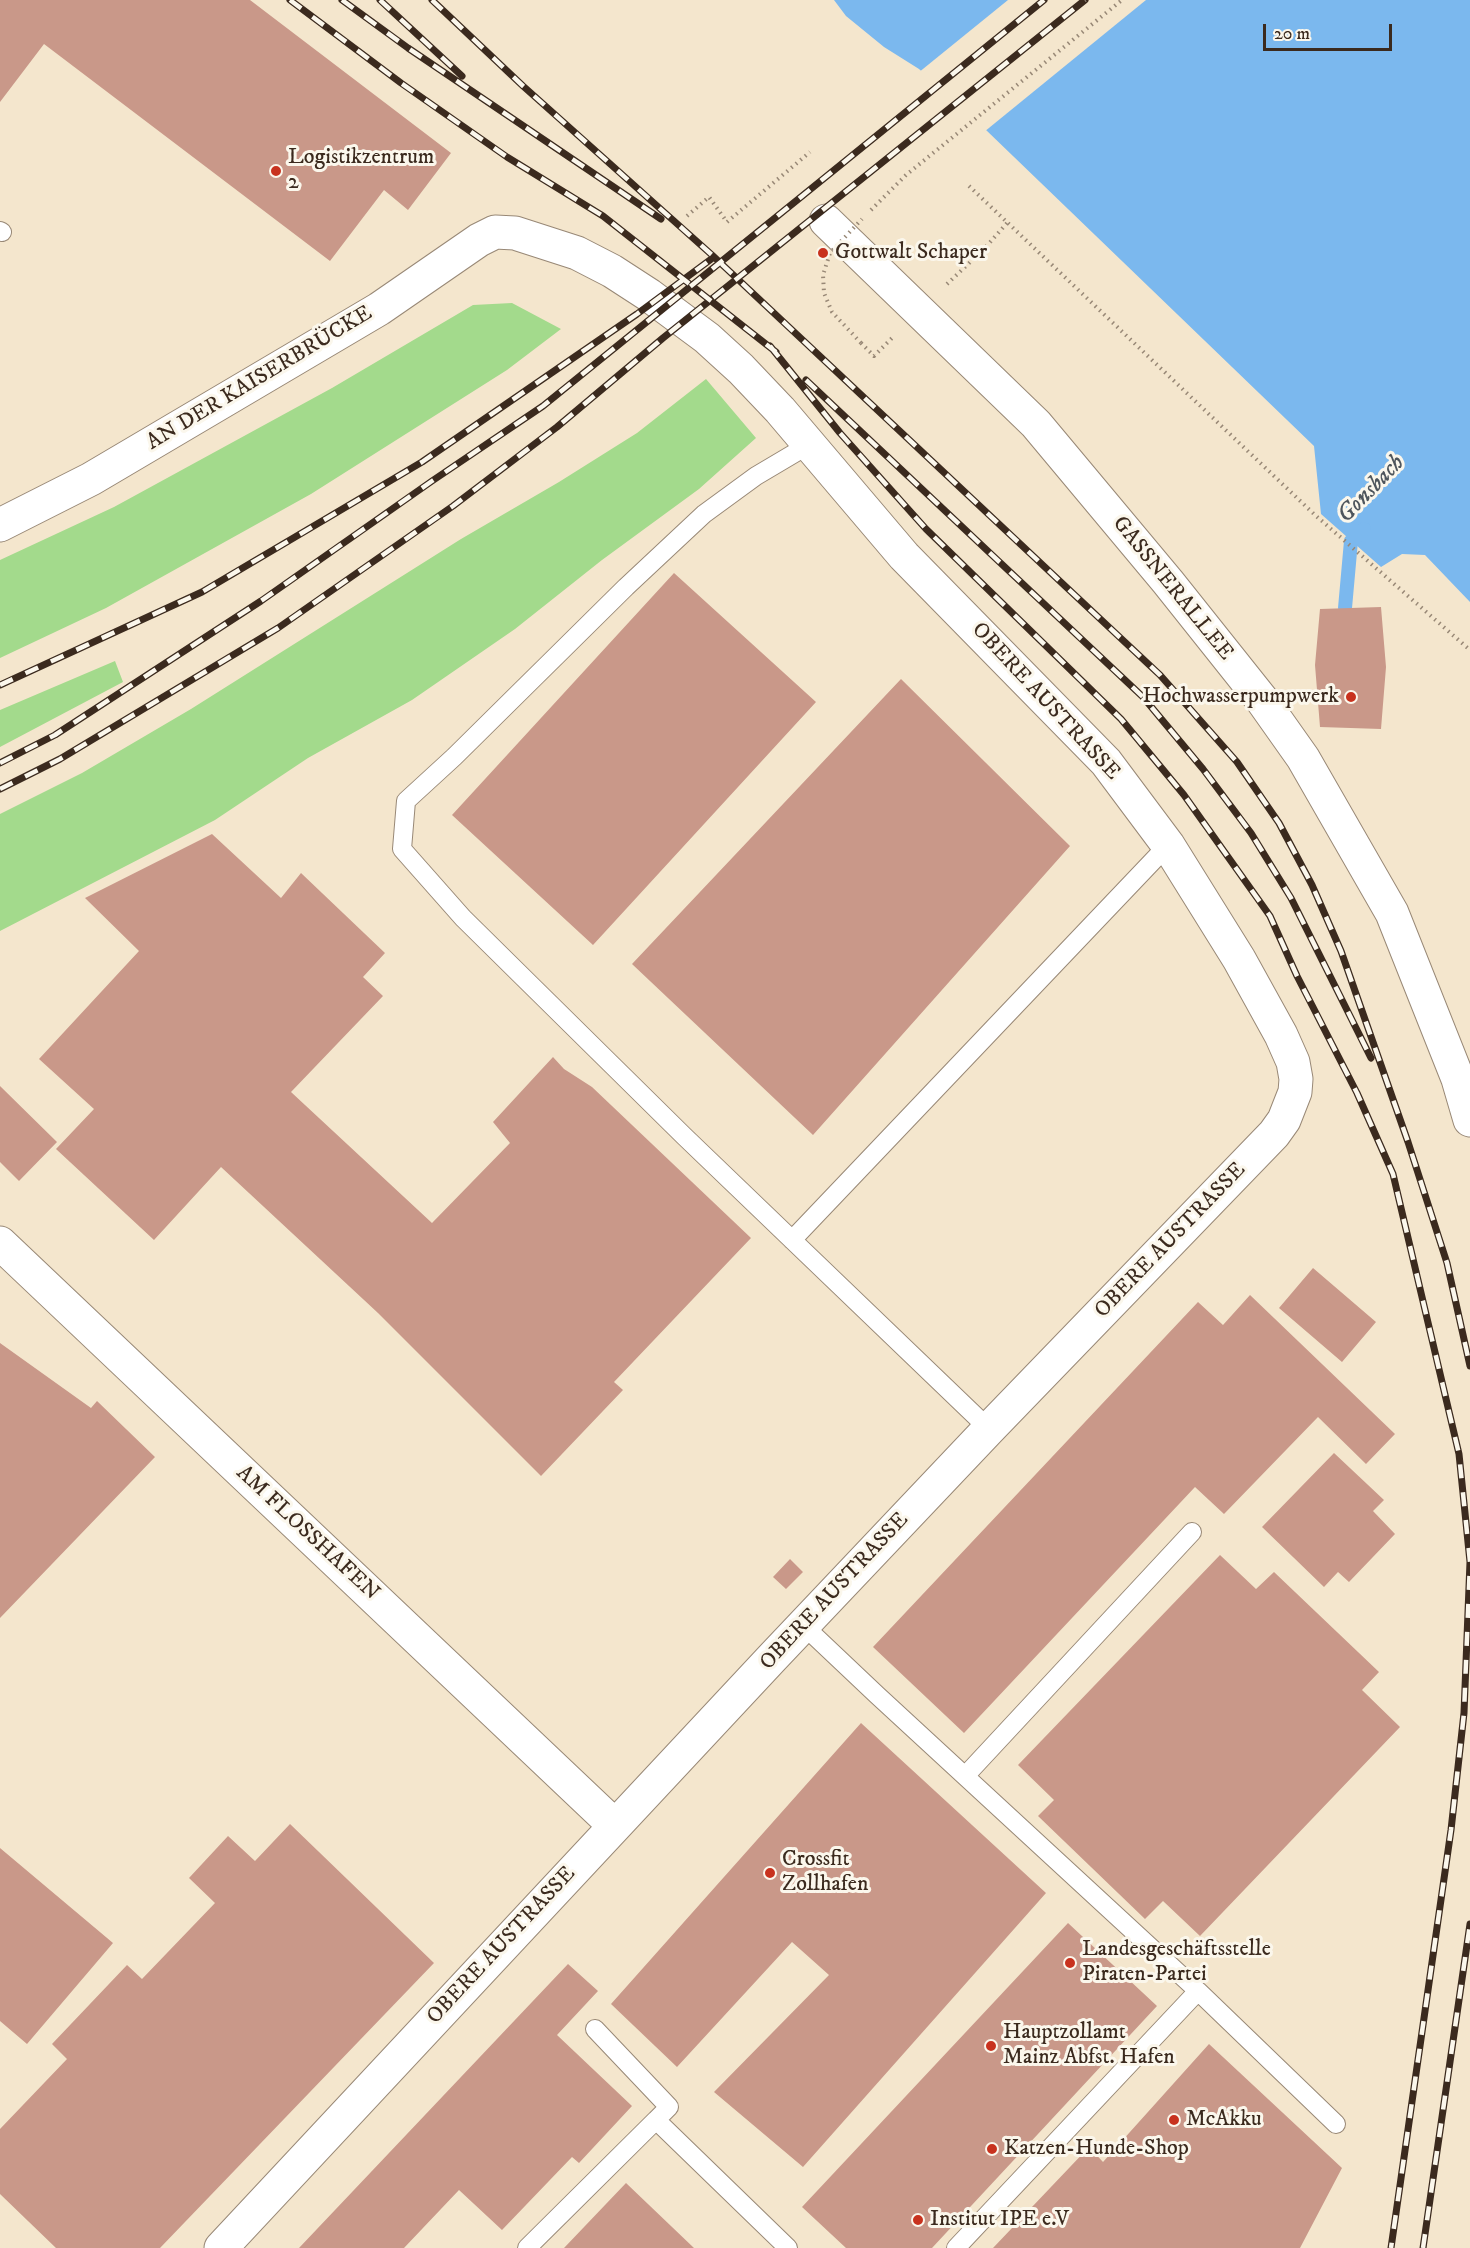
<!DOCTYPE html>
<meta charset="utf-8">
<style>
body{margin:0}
#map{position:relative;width:1470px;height:2248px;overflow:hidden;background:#f4e6cd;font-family:"IM FELL DW Pica",serif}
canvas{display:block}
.scale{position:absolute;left:1263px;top:24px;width:129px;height:27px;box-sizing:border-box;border:3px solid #3b2a1e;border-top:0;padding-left:8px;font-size:18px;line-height:21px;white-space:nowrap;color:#3b2a1e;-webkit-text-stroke:4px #fbf7ec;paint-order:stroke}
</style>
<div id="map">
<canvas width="1470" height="2248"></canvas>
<div class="scale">20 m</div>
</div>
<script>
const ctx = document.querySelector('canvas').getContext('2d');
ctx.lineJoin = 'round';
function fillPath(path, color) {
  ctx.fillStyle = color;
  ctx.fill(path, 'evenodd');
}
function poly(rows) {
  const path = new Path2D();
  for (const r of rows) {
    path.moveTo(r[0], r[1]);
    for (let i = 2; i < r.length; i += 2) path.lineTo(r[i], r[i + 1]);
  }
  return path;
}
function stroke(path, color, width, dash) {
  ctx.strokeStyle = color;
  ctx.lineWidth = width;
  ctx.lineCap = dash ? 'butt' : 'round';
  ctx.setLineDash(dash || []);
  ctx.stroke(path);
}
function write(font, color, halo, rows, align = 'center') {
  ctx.font = font + ' "IM FELL DW Pica",serif';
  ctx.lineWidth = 6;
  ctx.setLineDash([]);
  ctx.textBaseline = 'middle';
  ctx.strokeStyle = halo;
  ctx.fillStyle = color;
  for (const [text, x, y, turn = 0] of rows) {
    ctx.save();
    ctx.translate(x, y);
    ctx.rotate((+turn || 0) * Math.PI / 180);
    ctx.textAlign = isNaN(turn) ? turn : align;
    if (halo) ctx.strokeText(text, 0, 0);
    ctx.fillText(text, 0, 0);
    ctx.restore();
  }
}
fillPath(poly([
 [512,303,561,329,507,370,311,494,106,608,0,658,0,560,114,507,332,388,473,305],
 [706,379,756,438,699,489,602,560,515,629,412,700,308,758,215,820,0,931,0,814,82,773,191,709,461,539,559,482,637,433],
 [115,661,123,682,0,747,0,710]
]), '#a3da8c');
fillPath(poly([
 [834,0,1470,0,1470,602,1425,555,1402,554,1381,567,1321,514,1314,446,986,130,919,69,884,47,846,16]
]), '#7bb8ee');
fillPath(poly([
 [1008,0,1146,0,984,132,918,73]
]), '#f4e6cd');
stroke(poly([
 [1345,608,1351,541,1364,529]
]), '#7bb8ee', 14);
fillPath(poly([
 [0,0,250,0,451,153,408,210,384,190,330,261,44,44,0,102],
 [674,573,816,702,593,945,452,815],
 [1381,607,1386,667,1381,729,1320,727,1315,665,1320,609],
 [901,679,1070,846,813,1135,632,964],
 [212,834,281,898,301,873,385,953,363,977,383,996,291,1092,432,1223,510,1143,493,1122,553,1057,564,1069,592,1087,751,1238,614,1382,623,1390,541,1476,378,1313,221,1167,154,1240,56,1149,94,1109,39,1059,139,951,85,898],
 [0,1086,57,1142,19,1181,0,1162],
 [1313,1268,1376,1322,1342,1362,1279,1308],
 [1250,1295,1395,1434,1366,1464,1318,1417,1224,1514,1195,1487,964,1733,873,1647,1198,1302,1223,1325],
 [0,1343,91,1408,97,1401,155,1457,0,1618],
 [1334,1453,1384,1500,1373,1511,1395,1534,1349,1582,1338,1572,1324,1587,1262,1527],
 [1220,1555,1256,1589,1274,1572,1379,1672,1362,1690,1400,1727,1200,1936,1163,1901,1145,1919,1038,1816,1054,1800,1018,1765],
 [790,1559,803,1572,786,1589,773,1577],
 [861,1723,1046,1893,803,2167,714,2092,829,1975,792,1942,677,2067,611,2004],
 [290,1824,434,1963,160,2248,56,2248,0,2194,0,2129,67,2059,52,2044,127,1965,142,1979,215,1903,189,1878,228,1836,255,1861],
 [0,1848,113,1943,27,2044,0,2021],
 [1068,1923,1157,2006,932,2248,846,2248,802,2207],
 [568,1964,598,1991,557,2035,632,2106,579,2163,572,2157,502,2230,459,2190,404,2248,299,2248],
 [1209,2044,1342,2168,1300,2248,993,2248,1089,2147,1103,2162],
 [626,2183,694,2248,564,2248]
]), '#c99889');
const lane = poly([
 [0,231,2,232],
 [810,444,756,476,704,514,626,587,454,757,406,801,402,849,463,918,685,1137,989,1429],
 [792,1240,1168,845],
 [803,1625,877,1695,1198,1991,956,2248],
 [966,1775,1192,1532],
 [1198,1991,1336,2124],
 [595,2029,669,2107,656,2120],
 [527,2248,656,2120,788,2248]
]);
const street = poly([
 [826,221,1036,424,1168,582,1262,700,1303,758,1392,913,1458,1079,1470,1120],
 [0,525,91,479,379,309,479,240,495,232,515,233,577,253,612,271,649,295,707,338,741,369,780,410,904,556,1106,762,1168,845,1239,959,1281,1035,1293,1062,1296,1079,1295,1092,1284,1120,1274,1134,989,1429,772,1658,221,2248],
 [0,1243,614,1825]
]);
stroke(lane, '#988876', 20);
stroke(street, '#988876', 35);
stroke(poly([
 [969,186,1315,515,1470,650],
 [871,210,906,175,1122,0],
 [687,216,709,197,727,222,810,152],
 [947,284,984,249,1008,222],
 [861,343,874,356,893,337]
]), '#988876', 4, [1.5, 4.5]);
stroke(lane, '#fff', 18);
stroke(street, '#fff', 33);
const rail = poly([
 [290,0,401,83,507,157,603,216,776,352],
 [342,0,408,48,661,219],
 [380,0,462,76],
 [432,0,523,86,712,255,1160,675,1237,762,1279,823,1312,885,1341,951,1408,1142,1447,1263,1470,1366],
 [770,346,840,433,926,529,1121,719,1184,795,1270,916,1297,976,1357,1093,1393,1174,1459,1454,1470,1562,1464,1713,1451,1830,1391,2248],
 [806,380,1143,697,1203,769,1251,833,1291,898,1371,1058],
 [0,685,202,592,422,462,637,314,714,257],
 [0,763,55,735,261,601,432,481,543,406,1044,0],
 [0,789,60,759,278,628,453,506,557,427,663,338,1085,0],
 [1423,2248,1470,1924]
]);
stroke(rail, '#3b2a1e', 7);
stroke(rail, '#fbf7ec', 4.5, [14]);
stroke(poly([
 [861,343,832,312,824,293,823,275,830,253,862,219]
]), '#988876', 4, [1.5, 4.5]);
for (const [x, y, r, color] of [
 [276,171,6,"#c8321e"],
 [823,253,6,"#c8321e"],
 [1351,697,6,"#c8321e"],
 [770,1873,6,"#c8321e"],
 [1070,1963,6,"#c8321e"],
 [991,2046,6,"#c8321e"],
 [1174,2120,6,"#c8321e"],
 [992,2149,6,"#c8321e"],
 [918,2220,6,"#c8321e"]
]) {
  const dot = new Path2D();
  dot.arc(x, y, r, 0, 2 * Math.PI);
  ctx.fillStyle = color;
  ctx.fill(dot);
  stroke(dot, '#fbf7ec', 2);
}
write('22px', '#3b2a1e', '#fbf7ec', [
 ["Logistikzentrum",288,158],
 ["2",288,183],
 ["Gottwalt Schaper",835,253],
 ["Hochwasserpumpwerk",1339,697,"right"],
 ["Crossfit",782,1860],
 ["Zollhafen",782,1885],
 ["Landesgeschäftsstelle",1082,1950],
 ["Piraten-Partei",1082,1975],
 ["Hauptzollamt",1003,2033],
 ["Mainz Abfst. Hafen",1003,2058],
 ["McAkku",1186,2120],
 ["Katzen-Hunde-Shop",1004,2149],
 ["Institut IPE e.V",930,2220]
], 'left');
write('22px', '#3b2a1e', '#fbf7ec', [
 ["AN DER KAISERBRÜCKE",260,379,-31],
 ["GASSNERALLEE",1172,589,51],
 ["OBERE AUSTRASSE",1045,702,47],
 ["OBERE AUSTRASSE",1171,1241,-46],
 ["AM FLOSSHAFEN",307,1534,43],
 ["OBERE AUSTRASSE",835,1592,-47],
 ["OBERE AUSTRASSE",502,1946,-47]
]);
write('italic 24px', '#4e555c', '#fbf7ec', [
 ["Gonsbach",1372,490,-46]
]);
</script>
